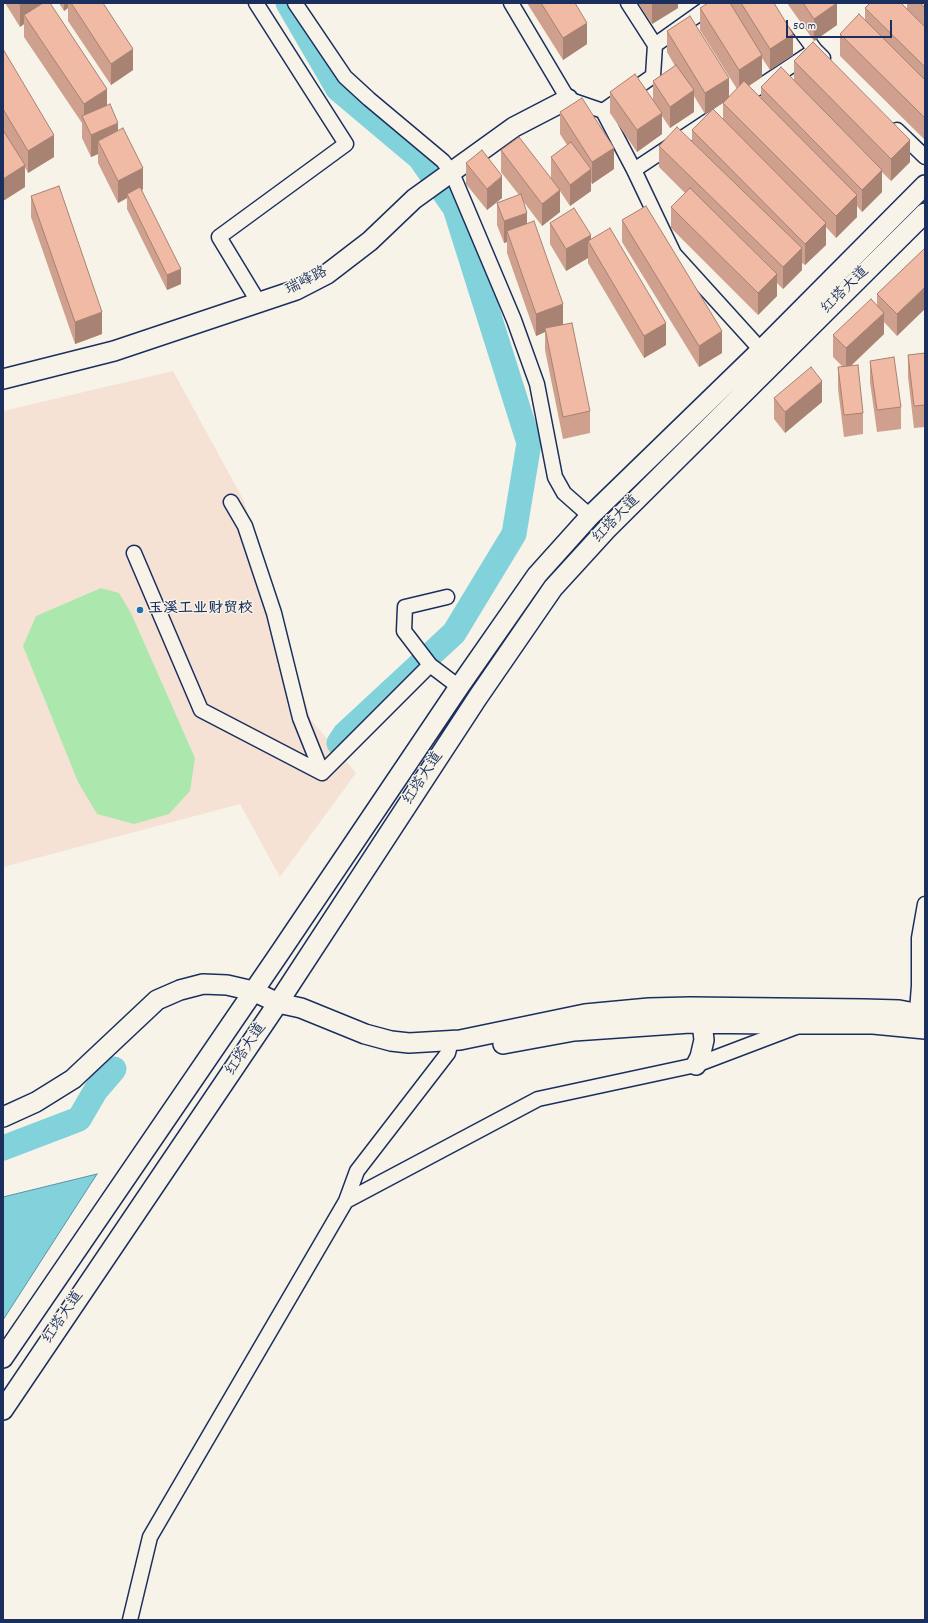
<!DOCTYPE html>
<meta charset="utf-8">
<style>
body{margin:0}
#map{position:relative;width:928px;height:1623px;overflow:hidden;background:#f7f3e8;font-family:Dekko,sans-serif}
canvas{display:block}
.frame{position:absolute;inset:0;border:4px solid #1b2f5e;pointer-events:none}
.scale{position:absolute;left:786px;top:20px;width:106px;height:18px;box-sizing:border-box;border:2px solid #1b2f5e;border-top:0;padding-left:5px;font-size:12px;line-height:14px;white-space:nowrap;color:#1b2f5e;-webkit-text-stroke:3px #f7f3e8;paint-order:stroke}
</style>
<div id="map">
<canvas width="928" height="1623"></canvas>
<div class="frame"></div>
<div class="scale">50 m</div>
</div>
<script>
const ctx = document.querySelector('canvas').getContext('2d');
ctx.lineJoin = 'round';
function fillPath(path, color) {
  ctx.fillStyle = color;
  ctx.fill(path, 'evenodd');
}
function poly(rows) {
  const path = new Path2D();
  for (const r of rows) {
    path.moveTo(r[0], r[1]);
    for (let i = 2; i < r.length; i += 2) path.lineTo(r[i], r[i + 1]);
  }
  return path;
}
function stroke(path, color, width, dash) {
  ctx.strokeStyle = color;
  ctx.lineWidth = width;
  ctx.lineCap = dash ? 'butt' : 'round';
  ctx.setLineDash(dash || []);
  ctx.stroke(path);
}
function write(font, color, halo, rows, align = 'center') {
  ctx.font = font + ' Dekko,"LXGW WenKai TC",sans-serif';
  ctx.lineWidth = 3;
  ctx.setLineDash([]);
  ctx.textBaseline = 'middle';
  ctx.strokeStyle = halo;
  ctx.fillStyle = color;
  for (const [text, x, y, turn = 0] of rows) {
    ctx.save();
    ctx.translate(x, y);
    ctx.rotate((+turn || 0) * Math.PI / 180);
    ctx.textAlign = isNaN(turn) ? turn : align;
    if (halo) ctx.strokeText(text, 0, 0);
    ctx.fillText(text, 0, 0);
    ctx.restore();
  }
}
fillPath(poly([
 [173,371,244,501,311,720,356,773,280,877,240,804,3,867,3,411]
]), '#f5e2d4');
fillPath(poly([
 [101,588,119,593,131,613,195,758,190,791,169,814,134,824,97,814,78,782,23,646,36,616]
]), '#ace8ae');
const water = poly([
 [97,1174,3,1320,3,1197,97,1174]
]);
fillPath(water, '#82d2db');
stroke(water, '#5991a9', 1);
stroke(poly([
 [288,3,338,89,420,158,455,208,529,443,514,534,454,633,345,734,339,743],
 [3,1148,79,1119,96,1090,114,1069]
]), '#82d2db', 25);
const street = poly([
 [256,3,346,144,219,237,259,303],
 [295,3,345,77,369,99,443,161,452,173,514,320,537,384,555,477,564,493,590,516],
 [511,3,568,99,603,111,653,76,655,45,714,3],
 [628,3,655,45],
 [780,3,815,50,823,58],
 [603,111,634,170,674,254,761,350],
 [897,130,925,157],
 [634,170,809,54],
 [231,502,245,526,274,613,300,718,322,773,430,665],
 [134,553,201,710,322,773],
 [447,597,405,607,404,631,430,665,459,687],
 [916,1023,919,986,919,938,925,904],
 [346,1201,357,1171,448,1053,451,1041],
 [130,1620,150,1537,346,1201,538,1099,696,1065,796,1027]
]);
const secondary = poly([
 [3,379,114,351,296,290,327,274,370,241,414,199,514,127,568,99],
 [695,1012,703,1031,704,1040,700,1057,696,1065],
 [503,1044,574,1031,690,1023,772,1024,873,1024,925,1029],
 [3,1117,36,1102,73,1079,157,1000,180,990,203,984,227,985,253,991,278,1003,301,1008,365,1034,391,1041,409,1043,460,1040,585,1014,649,1008,690,1007,864,1009,899,1010,925,1015],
 [3,1358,279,954,459,687,537,575,590,516,761,350,925,185],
 [3,1410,278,1003,478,697,553,588,606,530,925,213]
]);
stroke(street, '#1b2f5e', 17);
stroke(secondary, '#1b2f5e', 22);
stroke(street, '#f7f3e8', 14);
stroke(secondary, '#f7f3e8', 19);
fillPath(poly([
 [5,3,42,3,107,105,143,189,142,190,181,284,167,290,127,209,127,198,118,203,98,163,98,154,91,157,82,138,82,123,24,37,24,24,20,27],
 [59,3,103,3,133,70,111,85,68,21,68,8,64,11],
 [527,3,575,3,587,44,563,60],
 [638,3,678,3,678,8,652,24],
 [731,3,774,3,793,55,770,70,762,58,762,77,749,86,761,99,761,87,794,81,794,61,910,162,891,181,882,172,882,192,862,212,857,206,857,217,836,238,826,227,826,245,805,265,802,263,802,270,783,289,777,283,777,296,758,315,671,228,671,207,685,193,659,167,659,146,692,141,692,130,711,110,705,114,694,96,694,112,670,128,662,116,662,134,637,152,610,113,610,92,653,100,653,81,675,66,667,52,667,31,729,97,737,89,700,30,700,8,731,6],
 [723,103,723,120,713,109],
 [787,3,837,3,837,25,814,41],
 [907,3,925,3,925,140,840,56,840,34,865,21,865,8,907,9],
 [3,49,54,157,28,173,25,167,25,187,3,201],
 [560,112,614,169,592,184,591,182,591,191,570,206,560,191,560,212,542,226,523,201,527,224,563,324,590,411,590,433,563,439,545,350,545,332,536,336,507,253,507,242,504,243,497,225,497,203,519,195,501,172,501,150,551,178,551,157,567,145,560,134],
 [466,163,502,198,487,210,466,184],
 [31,196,102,334,75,344,31,217],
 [622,220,722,353,699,367,622,242],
 [550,223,591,239,666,345,644,358,588,263,588,258,566,271,550,244],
 [925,248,897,336,884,322,884,334,851,366,863,413,863,434,844,437,838,389,838,367,843,367,833,357,833,335,877,306,877,294],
 [925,353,925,427,914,428,908,377,908,355],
 [870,361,901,407,901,429,877,432,870,382],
 [774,398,822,402,785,433,774,419]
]), '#cea08d');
fillPath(poly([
 [24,3,42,3,42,13,24,15,24,24,20,27,20,5],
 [64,3,68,3,68,8,64,11],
 [652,3,678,3,678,8,652,24],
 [837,3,837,25,814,41,814,19],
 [587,23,587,44,563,60,563,38],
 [793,34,793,55,770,70,770,49],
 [133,49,133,70,111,85,111,64],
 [762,55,762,77,739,92,739,70],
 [729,78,729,99,705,114,705,93],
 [107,89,107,111,84,121,84,104],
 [694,90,694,112,670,128,670,107],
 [662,113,662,134,637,152,637,130],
 [118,123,118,144,98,141,98,154,91,157,91,135],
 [54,135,54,157,28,173,28,151],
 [910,140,910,162,891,181,891,159],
 [614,148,614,169,592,184,592,162],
 [25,165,25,187,3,201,3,179],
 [143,168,143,189,128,197,127,194,127,198,118,203,118,181],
 [591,169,591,191,570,206,570,185],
 [882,170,882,192,862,212,862,190],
 [502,176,502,198,487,210,487,189],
 [560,190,560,212,542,226,542,204],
 [857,195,857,217,836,238,836,216],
 [527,213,527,235,507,231,507,242,504,243,504,221],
 [826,223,826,245,805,265,805,244],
 [591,235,591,246,588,241,588,258,566,271,566,249],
 [802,248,802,270,783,289,783,267],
 [181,269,181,284,167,290,167,275],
 [777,274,777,296,758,315,758,293],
 [925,287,925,309,897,336,897,314],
 [563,304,563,326,545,328,545,332,536,336,536,314],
 [102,312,102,334,75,344,75,322],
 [884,313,884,334,846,370,846,348],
 [666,323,666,345,644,358,644,336],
 [722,331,722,353,699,367,699,346],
 [822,381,822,402,785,433,785,412]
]), '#a88273');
const building = poly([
 [18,3,24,3,20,5,18,3],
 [43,3,50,3,107,89,84,104,24,15,43,3],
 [71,3,103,3,133,49,111,64,71,3],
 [541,3,575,3,587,23,563,38,541,3],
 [708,3,730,3,762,55,739,70,700,8,708,3],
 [741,3,774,3,793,34,770,49,741,3],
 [803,3,837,3,814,19,803,3],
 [870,3,901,3,925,27,925,67,865,8,870,3],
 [920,3,925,3,925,8,920,3],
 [859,14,925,80,925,118,840,34,859,14],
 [690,16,729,78,705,93,667,31,690,16],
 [813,42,910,140,891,159,794,61,813,42],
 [3,49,54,135,28,151,3,109,3,49],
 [676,65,694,90,670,107,653,81,676,65],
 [781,67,882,170,862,190,761,87,781,67],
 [635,74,662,113,637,130,610,92,635,74],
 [744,81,857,195,836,216,723,103,744,81],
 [582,98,614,148,592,162,560,112,582,98],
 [110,104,118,123,91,135,82,116,110,104],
 [713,109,826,223,805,244,692,130,713,109],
 [677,127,802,248,783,267,659,146,677,127],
 [123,128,143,168,118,181,98,141,123,128],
 [3,130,25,165,3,179,3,130],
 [519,137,560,190,542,204,501,150,519,137],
 [571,142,591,169,570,185,551,157,571,142],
 [482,150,502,176,487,189,466,163,482,150],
 [59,186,102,312,75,322,31,196,59,186],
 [140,187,181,269,167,275,127,194,140,187],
 [690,188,777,274,758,293,671,207,690,188],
 [521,194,527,213,504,221,497,203,521,194],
 [646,206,722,331,699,346,622,220,646,206],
 [574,208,591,235,566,249,550,223,574,208],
 [534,221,563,304,536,314,507,231,534,221],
 [610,228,666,323,644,336,588,241,610,228],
 [925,248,925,287,897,314,877,294,925,248],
 [871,299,884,313,846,348,833,335,871,299],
 [572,323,590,411,563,417,545,328,572,323],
 [925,353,925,405,914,406,908,355,925,353],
 [894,357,901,407,877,410,870,361,894,357],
 [858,365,863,413,844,415,838,367,858,365],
 [811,367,822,381,785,412,774,398,811,367]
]);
fillPath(building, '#f0baa4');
stroke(building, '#a88273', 1);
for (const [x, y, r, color] of [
 [140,610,4,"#1f6fb2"]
]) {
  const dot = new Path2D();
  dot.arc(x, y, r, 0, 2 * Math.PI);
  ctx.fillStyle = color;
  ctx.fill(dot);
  stroke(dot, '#f7f3e8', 1.5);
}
write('15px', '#1b2f5e', '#f7f3e8', [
 ["瑞峰路",307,282,-27],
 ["红塔大道",846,291,-45],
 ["红塔大道",617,520,-46],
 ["红塔大道",424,779,-57],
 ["红塔大道",247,1050,-56],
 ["红塔大道",64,1318,-56]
]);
write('bold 15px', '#1b2f5e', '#f7f3e8', [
 ["玉溪工业财贸校",148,610]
], 'left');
</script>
